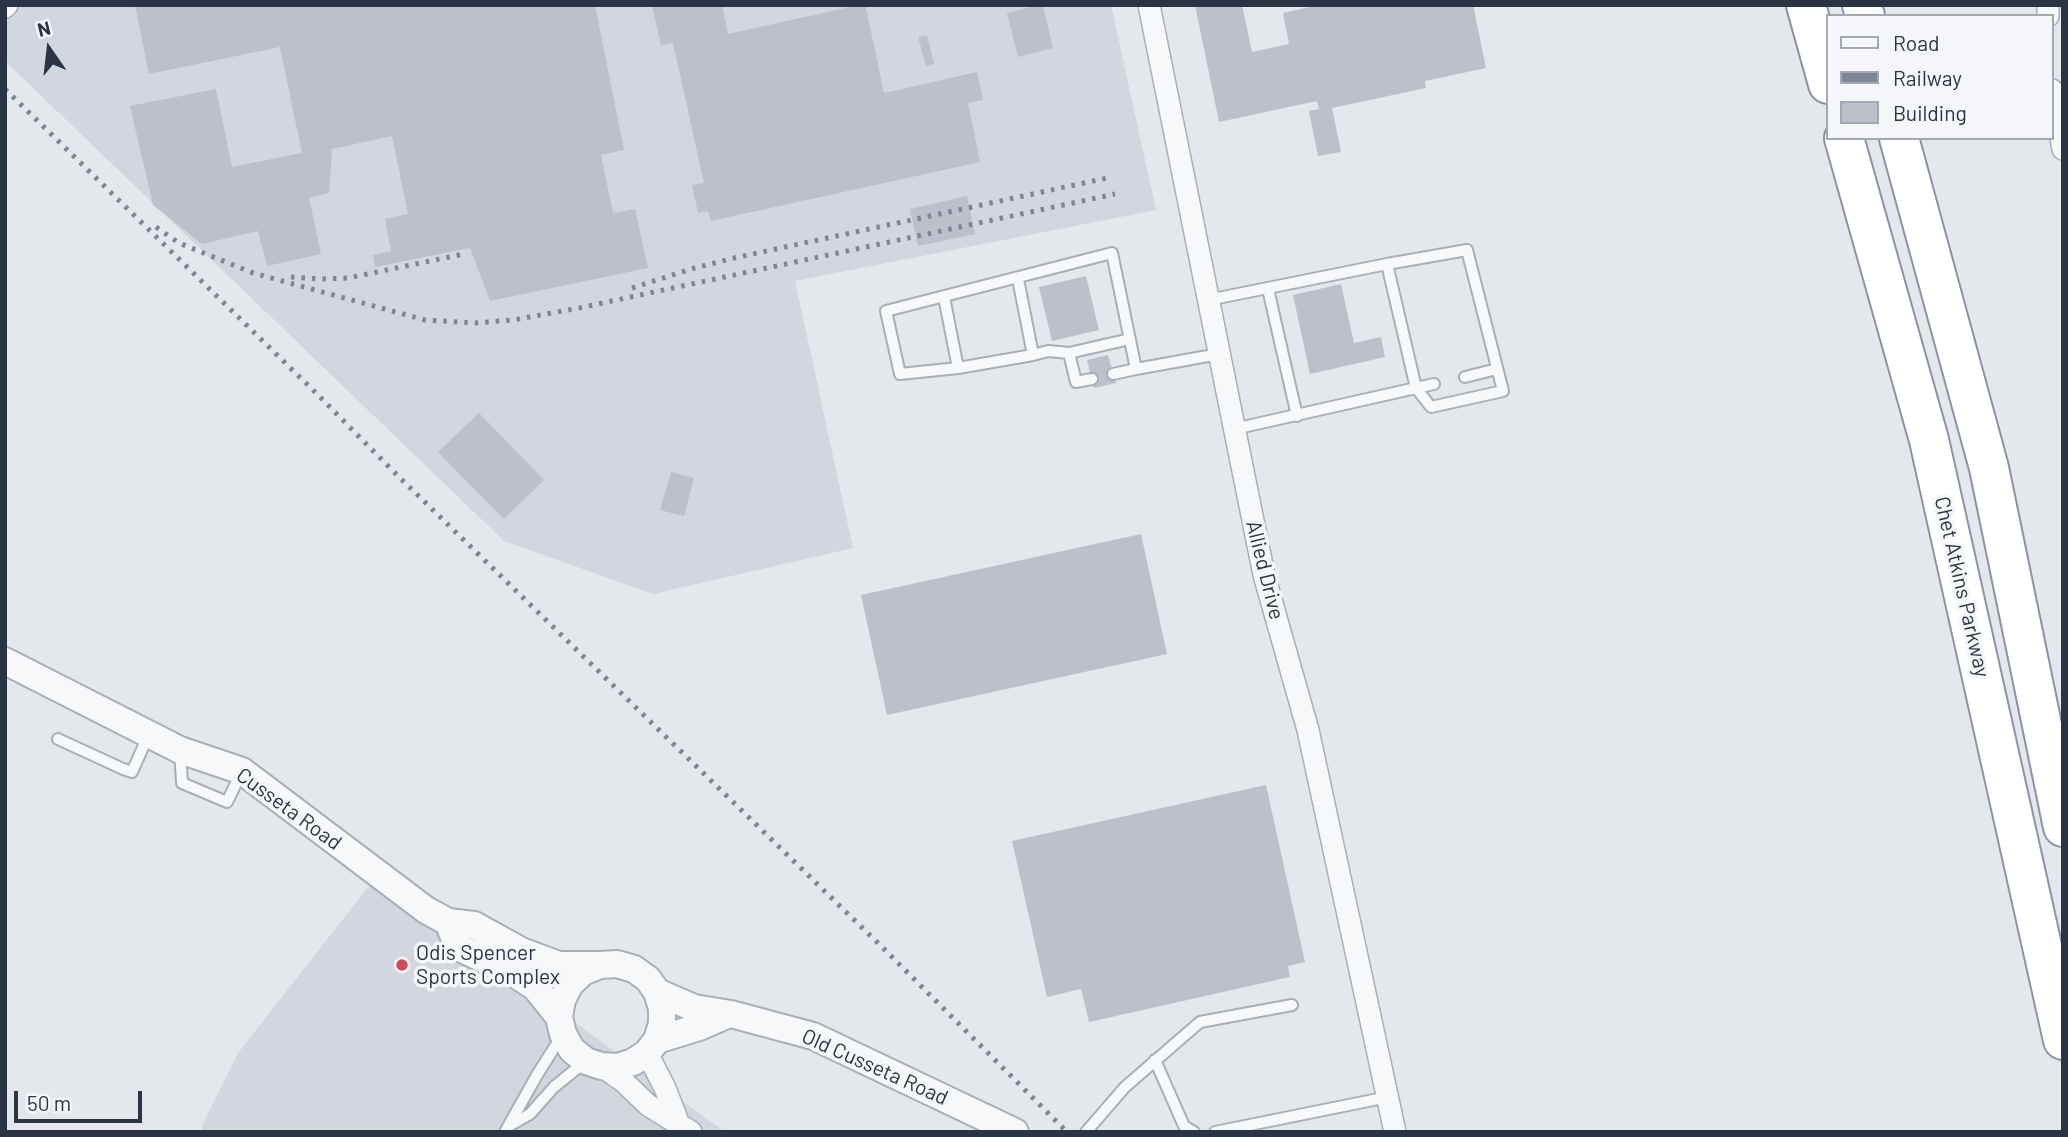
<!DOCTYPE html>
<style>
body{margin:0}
#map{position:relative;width:2068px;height:1137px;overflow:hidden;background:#e4e7ec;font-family:Barlow,sans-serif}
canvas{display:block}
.frame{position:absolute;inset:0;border:7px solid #2b3445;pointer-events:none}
.legend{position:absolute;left:1826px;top:14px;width:228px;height:126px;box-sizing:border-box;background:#f4f6f9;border:2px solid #a4a8b1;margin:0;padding:9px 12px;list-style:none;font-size:21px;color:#2b3445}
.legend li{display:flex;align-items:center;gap:14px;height:35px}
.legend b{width:35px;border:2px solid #a4a8b1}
.north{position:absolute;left:14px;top:14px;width:70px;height:70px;-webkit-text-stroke:5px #f4f6f9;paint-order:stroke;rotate:346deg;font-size:19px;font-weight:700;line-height:28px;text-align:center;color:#2b3445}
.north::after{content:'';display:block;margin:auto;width:24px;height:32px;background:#2b3445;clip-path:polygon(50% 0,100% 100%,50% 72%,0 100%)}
.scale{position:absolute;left:14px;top:1091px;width:128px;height:32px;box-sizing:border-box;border:4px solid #2b3445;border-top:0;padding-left:9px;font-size:21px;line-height:24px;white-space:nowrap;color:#2b3445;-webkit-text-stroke:5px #f4f6f9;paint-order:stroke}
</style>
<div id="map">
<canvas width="2068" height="1137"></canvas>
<div class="frame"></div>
<ul class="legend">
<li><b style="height:9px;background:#f7f8fa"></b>Road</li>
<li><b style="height:9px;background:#7d8696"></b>Railway</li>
<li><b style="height:19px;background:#bbc0ca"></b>Building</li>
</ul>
<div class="north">N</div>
<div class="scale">50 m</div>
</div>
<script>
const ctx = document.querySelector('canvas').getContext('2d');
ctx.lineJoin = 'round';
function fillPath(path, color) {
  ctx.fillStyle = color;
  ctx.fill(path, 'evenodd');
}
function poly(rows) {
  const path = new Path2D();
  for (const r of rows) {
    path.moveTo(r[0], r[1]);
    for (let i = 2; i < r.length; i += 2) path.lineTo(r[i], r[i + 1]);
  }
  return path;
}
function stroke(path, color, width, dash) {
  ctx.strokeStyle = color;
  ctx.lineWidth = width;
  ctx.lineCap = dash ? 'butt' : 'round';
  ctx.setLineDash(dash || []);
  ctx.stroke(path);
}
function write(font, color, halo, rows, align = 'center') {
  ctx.font = font + ' Barlow,sans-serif';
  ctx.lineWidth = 7;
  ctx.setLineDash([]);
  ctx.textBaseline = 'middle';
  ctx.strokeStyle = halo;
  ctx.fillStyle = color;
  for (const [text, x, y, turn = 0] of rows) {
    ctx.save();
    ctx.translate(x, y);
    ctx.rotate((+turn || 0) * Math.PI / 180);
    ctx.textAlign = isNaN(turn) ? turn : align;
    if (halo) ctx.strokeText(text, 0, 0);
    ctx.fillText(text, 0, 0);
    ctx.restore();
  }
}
fillPath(poly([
 [5,5,1111,5,1156,210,795,281,853,548,653,594,504,541,5,61],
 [376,877,725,1132,201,1132,204,1121,238,1053]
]), '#d2d6de');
fillPath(poly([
 [135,5,595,5,624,150,601,155,613,213,635,209,648,268,490,301,470,248,375,267,373,255,391,251,385,219,408,214,392,136,332,149,329,193,309,198,321,254,267,266,258,231,202,244,153,205,130,106,216,89,232,167,302,153,280,47,149,74],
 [652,5,722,5,728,34,859,5,873,5,866,8,884,93,977,72,983,100,968,103,980,162,711,221,708,211,698,213,692,185,704,183,673,43,661,45],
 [1039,5,1043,5,1053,48,1018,57,1007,13],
 [1195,5,1242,5,1252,52,1289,44,1283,13,1319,5,1473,5,1486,68,1425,81,1426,88,1332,108,1341,152,1318,156,1309,111,1319,109,1317,101,1219,122],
 [927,35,934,64,926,66,918,37],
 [967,196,975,234,918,246,910,209],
 [1086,276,1099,330,1052,341,1039,287],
 [1341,284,1354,343,1381,337,1385,357,1310,374,1293,295],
 [1108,355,1116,383,1094,388,1087,360],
 [479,413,544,480,504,519,438,452],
 [671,472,694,478,684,516,660,510],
 [1141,534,1167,654,887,715,861,595],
 [1266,785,1305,962,1288,966,1290,977,1089,1022,1081,989,1047,997,1012,841]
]), '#bbc0ca');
const service = poly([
 [1387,264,1467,250,1503,391,1431,407,1416,388,1434,384],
 [1018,279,1033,355,958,368,900,374,886,311,1112,253,1136,369,1219,354],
 [1268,289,1297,416],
 [944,297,958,368],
 [1208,300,1387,264,1416,388,1234,429],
 [1033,355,1048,351,1069,353],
 [1113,374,1136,369],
 [1465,377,1497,369],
 [1092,379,1076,382,1069,353,1130,339],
 [58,739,123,769,132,772,149,734],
 [180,750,182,783,227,802,242,771],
 [1155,1060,1184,1126,1194,1132],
 [509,1126,530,1114,554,1087,586,1061],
 [505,1132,537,1075,561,1037],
 [1086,1132,1125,1087,1200,1022,1292,1005],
 [1215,1132,1388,1097]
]);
const minor = poly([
 [1149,5,1264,575,1308,730,1395,1132],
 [2048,5,2048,16],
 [5,7,7,5],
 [2052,90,2063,149],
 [647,1053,665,1088,678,1122],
 [601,1066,624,1082,648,1105,691,1132]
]);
const tertiary = poly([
 [5,661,180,750,242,771,426,910,448,922,474,925,521,951,559,965,599,965],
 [448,922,458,947,515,974,535,987,559,1017],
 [657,992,662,1008,662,1024,657,1040,647,1053,633,1062,618,1067,601,1066,586,1061,572,1050,563,1034,559,1017,562,1000,570,984,583,972,600,965,617,964,634,969,648,979,657,992,694,1008,731,1014,813,1036,1015,1132],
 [657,1040,699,1027,729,1014]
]);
const motorway = poly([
 [1806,5,1828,84],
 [1862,5,1865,16],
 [1844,138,1929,440,2063,1040],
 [1899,138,1989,468,2063,827]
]);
stroke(service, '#a9aeb7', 14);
stroke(minor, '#a9aeb7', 24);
stroke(tertiary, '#a9aeb7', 30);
stroke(motorway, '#8b94a3', 42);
stroke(service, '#f7f8fa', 10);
stroke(minor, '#f7f8fa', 21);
stroke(tertiary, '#f7f8fa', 26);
stroke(motorway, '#fff', 38);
stroke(poly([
 [5,89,316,393,397,475,882,947,1067,1132],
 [156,227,179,243,253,273,425,320,475,323,513,320,579,308,1115,194],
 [291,277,319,279,348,278,464,254],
 [632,288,691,269,734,258,1112,177]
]), '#7d8696', 5, [3.5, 7]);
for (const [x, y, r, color] of [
 [402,965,7,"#d1495b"]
]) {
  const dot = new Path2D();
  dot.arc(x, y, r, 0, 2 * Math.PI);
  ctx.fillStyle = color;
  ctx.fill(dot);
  stroke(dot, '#f4f6f9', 2.5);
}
write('21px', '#2b3445', '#f4f6f9', [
 ["Allied Drive",1265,570,76],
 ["Chet Atkins Parkway",1962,587,77],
 ["Cusseta Road",289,809,36],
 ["Old Cusseta Road",875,1067,24]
]);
write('21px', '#2b3445', '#f4f6f9', [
 ["Odis Spencer",416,953],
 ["Sports Complex",416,977]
], 'left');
</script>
